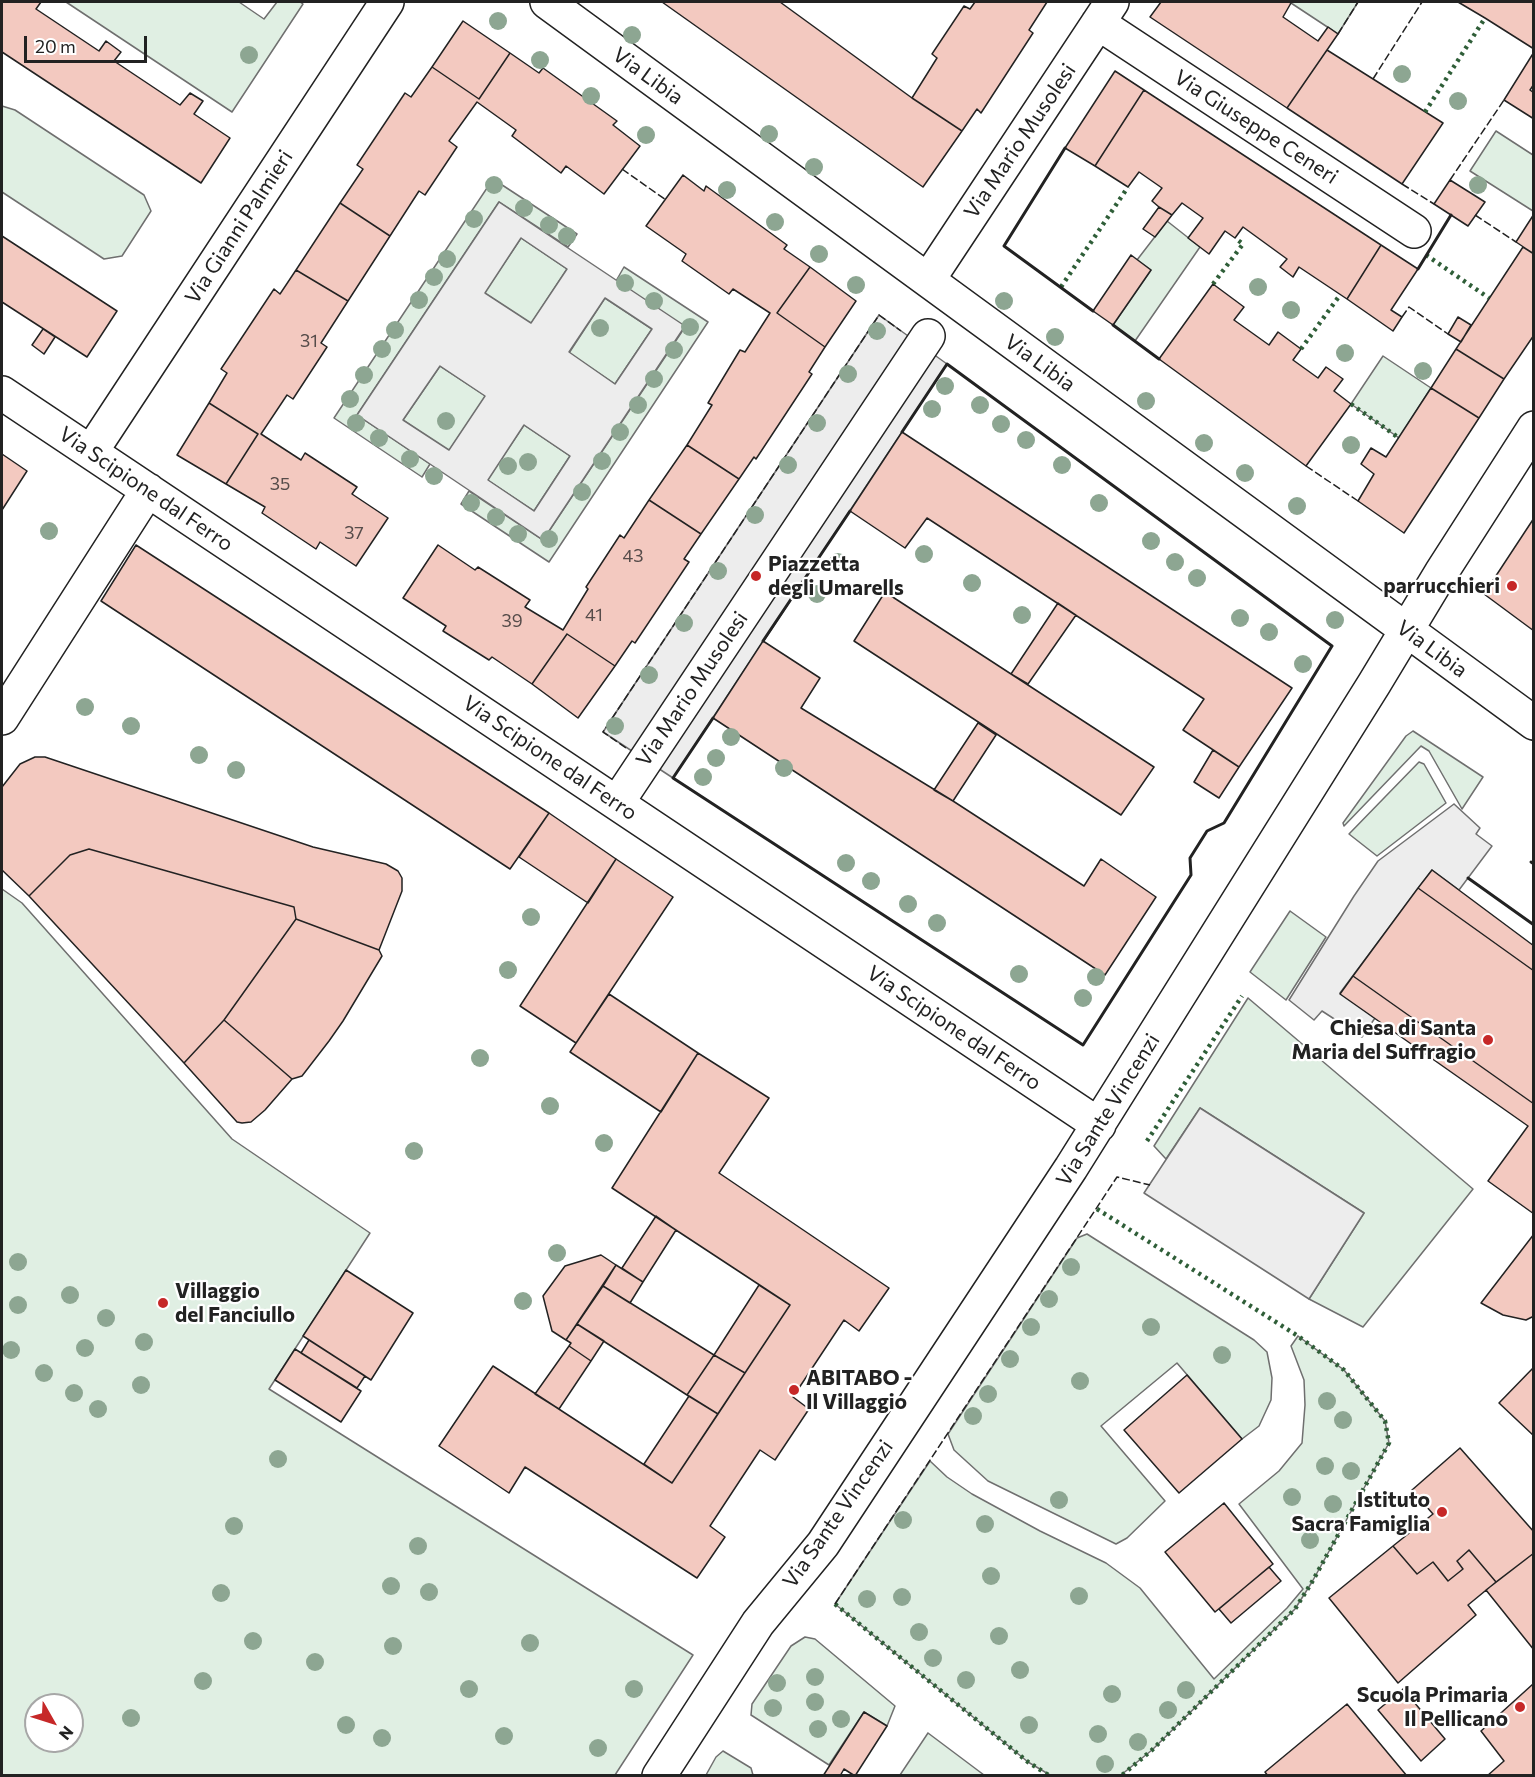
<!DOCTYPE html>
<style>
body{margin:0}
#map{position:relative;width:1535px;height:1777px;overflow:hidden;background:#fff;font-family:Commissioner,sans-serif}
canvas{display:block}
.frame{position:absolute;inset:0;border:3px solid #222;pointer-events:none}
.north{position:absolute;left:24px;top:1693px;width:60px;height:60px;box-sizing:border-box;background:#fff;border:2px solid #a7a7a7;border-radius:50%;rotate:129deg;font-size:16px;font-weight:700;line-height:24px;text-align:center;color:#222}
.north::after{content:'';display:block;margin:auto;width:21px;height:27px;background:#c62828;clip-path:polygon(50% 0,100% 100%,50% 72%,0 100%)}
.scale{position:absolute;left:24px;top:36px;width:123px;height:27px;box-sizing:border-box;border:3px solid #222;border-top:0;padding-left:8px;font-size:18px;line-height:21px;white-space:nowrap;color:#222;-webkit-text-stroke:4px #fff;paint-order:stroke}
</style>
<div id="map">
<canvas width="1535" height="1777"></canvas>
<div class="frame"></div>
<div class="north">N</div>
<div class="scale">20 m</div>
</div>
<script>
const ctx = document.querySelector('canvas').getContext('2d');
ctx.lineJoin = 'round';
function fillPath(path, color) {
  ctx.fillStyle = color;
  ctx.fill(path, 'evenodd');
}
function poly(rows) {
  const path = new Path2D();
  for (const r of rows) {
    path.moveTo(r[0], r[1]);
    for (let i = 2; i < r.length; i += 2) path.lineTo(r[i], r[i + 1]);
  }
  return path;
}
function stroke(path, color, width, dash) {
  ctx.strokeStyle = color;
  ctx.lineWidth = width;
  ctx.lineCap = dash ? 'butt' : 'round';
  ctx.setLineDash(dash || []);
  ctx.stroke(path);
}
function write(font, color, halo, rows, align = 'center') {
  ctx.font = font + ' Commissioner,sans-serif';
  ctx.lineWidth = 4.5;
  ctx.setLineDash([]);
  ctx.textBaseline = 'middle';
  ctx.strokeStyle = halo;
  ctx.fillStyle = color;
  for (const [text, x, y, turn = 0] of rows) {
    ctx.save();
    ctx.translate(x, y);
    ctx.rotate((+turn || 0) * Math.PI / 180);
    ctx.textAlign = isNaN(turn) ? turn : align;
    if (halo) ctx.strokeText(text, 0, 0);
    ctx.fillText(text, 0, 0);
    ctx.restore();
  }
}
const green = poly([
 [66,2,239,2,264,19,277,2,300,2,303,4,232,112,66,2],
 [1293,2,1358,2,1338,34,1291,3,1293,2],
 [2,106,15,110,144,195,151,211,122,256,104,259,2,192,2,106],
 [1496,131,1533,155,1533,211,1470,171,1496,131],
 [493,179,577,234,568,247,499,202,357,415,430,464,422,477,334,418,493,179],
 [1167,221,1200,247,1135,341,1113,325,1151,270,1137,260,1167,221],
 [521,238,567,269,531,324,484,293,521,238],
 [624,267,708,322,549,562,461,504,469,491,543,540,685,327,616,281,624,267],
 [605,298,652,329,615,384,569,353,605,298],
 [1383,356,1431,388,1399,438,1351,404,1383,356],
 [440,366,486,396,449,451,403,420,440,366],
 [524,425,570,456,534,511,487,480,524,425],
 [1413,731,1483,777,1462,809,1429,751,1421,746,1344,826,1343,823,1406,736,1413,731],
 [1419,762,1424,764,1446,803,1377,856,1349,834,1419,762],
 [2,889,22,903,232,1139,370,1233,269,1389,693,1655,615,1775,2,1775,2,889],
 [36,1705,72,1705,72,1741,36,1741,36,1705],
 [1290,911,1326,937,1286,1000,1250,972,1290,911],
 [1248,998,1473,1189,1363,1327,1309,1299,1364,1213,1200,1108,1166,1159,1154,1146,1248,998],
 [1087,1234,1254,1340,1267,1352,1272,1378,1271,1400,1259,1426,1242,1439,1177,1363,1101,1426,1165,1501,1127,1538,1116,1544,988,1481,954,1450,948,1434,1077,1238,1087,1234],
 [1298,1336,1344,1370,1385,1421,1389,1443,1312,1582,1295,1609,1152,1750,1121,1775,1050,1775,1028,1762,835,1604,930,1461,947,1477,972,1494,1040,1531,1106,1563,1140,1588,1214,1679,1287,1608,1303,1589,1239,1504,1279,1471,1302,1443,1305,1405,1304,1380,1291,1346,1298,1336],
 [805,1637,815,1639,895,1706,887,1726,864,1712,829,1765,751,1715,752,1704,791,1646,805,1637],
 [928,1733,984,1775,900,1775,928,1733],
 [723,1751,751,1768,753,1775,706,1775,716,1757,723,1751]
]);
fillPath(green, '#e0efe3');
stroke(green, '#6f6f6f', 1.5);
const parking = poly([
 [499,202,685,326,543,540,357,415,499,202],
 [521,238,567,269,531,323,485,293,521,238],
 [605,298,652,329,615,384,569,352,605,298],
 [440,366,485,396,449,450,403,420,440,366],
 [524,425,570,456,534,511,488,480,524,425],
 [879,315,947,364,673,778,603,732,879,315],
 [1454,804,1480,828,1476,834,1492,846,1459,890,1432,870,1340,993,1375,1018,1362,1037,1322,1011,1314,1020,1289,1000,1354,896,1378,861,1454,804],
 [1200,1108,1364,1213,1309,1299,1144,1193,1200,1108]
]);
fillPath(parking, '#ededed');
stroke(parking, '#6f6f6f', 1.5);
const building = poly([
 [2,2,41,2,36,9,99,51,106,41,121,52,114,61,180,105,190,93,203,101,194,114,230,138,201,183,2,52,2,2],
 [662,2,780,2,912,98,962,131,923,187,662,2],
 [975,2,1047,2,1029,30,1033,33,981,113,977,109,962,131,912,98,937,58,932,54,964,6,970,9,975,2],
 [1161,2,1289,2,1291,3,1283,17,1318,41,1328,27,1338,34,1287,108,1150,17,1161,2],
 [1458,2,1534,2,1534,49,1485,18,1458,2],
 [463,21,510,53,479,99,432,67,463,21],
 [1327,50,1443,123,1402,184,1287,108,1327,50],
 [1534,52,1534,84,1530,90,1534,93,1534,119,1504,100,1534,52],
 [510,53,539,73,543,68,617,121,613,125,640,146,604,194,566,166,561,173,512,136,516,130,477,102,449,141,457,147,425,195,419,191,390,236,340,203,363,169,357,165,405,93,411,97,432,67,479,99,510,53],
 [1115,71,1144,90,1095,166,1065,148,1115,71],
 [1144,90,1381,245,1347,299,1299,267,1293,277,1280,267,1287,259,1243,227,1235,238,1225,231,1209,254,1188,238,1203,218,1182,203,1172,215,1159,207,1152,201,1162,188,1139,172,1128,187,1095,166,1144,90],
 [683,175,704,191,706,186,787,245,784,249,810,267,777,313,825,347,809,372,812,374,756,459,754,457,739,479,687,445,712,405,708,403,740,350,745,352,770,313,733,289,729,294,682,261,686,254,646,226,683,175],
 [1450,180,1485,202,1468,226,1434,204,1450,180],
 [340,203,390,236,348,301,296,270,340,203],
 [1159,207,1172,215,1155,237,1143,229,1159,207],
 [1534,214,1534,254,1516,242,1534,214],
 [2,236,117,311,87,357,2,302,2,236],
 [1381,245,1418,269,1391,310,1402,317,1393,331,1347,299,1381,245],
 [1523,247,1534,254,1534,335,1504,379,1456,349,1523,247],
 [1131,255,1151,270,1113,325,1093,311,1131,255],
 [810,267,856,301,825,347,777,313,810,267],
 [296,270,348,301,321,343,327,347,293,399,287,395,261,434,301,460,305,453,357,487,352,494,388,518,356,566,320,542,316,549,262,513,265,507,226,484,258,434,209,403,227,373,221,369,274,289,280,294,296,270],
 [1213,284,1244,307,1234,320,1269,345,1278,332,1301,349,1293,360,1318,378,1326,367,1343,379,1334,391,1351,404,1306,466,1159,359,1213,284],
 [1458,317,1471,325,1461,342,1448,334,1458,317],
 [43,329,55,337,44,354,32,345,43,329],
 [1456,349,1504,379,1479,418,1431,388,1456,349],
 [1431,388,1479,418,1404,533,1358,501,1374,474,1361,464,1371,448,1386,457,1431,388],
 [209,403,258,434,226,484,177,455,209,403],
 [902,432,1292,688,1239,767,1183,730,1204,699,927,518,905,548,850,511,902,432],
 [687,445,739,479,701,534,649,500,687,445],
 [2,454,27,471,2,510,2,454],
 [649,500,701,534,684,559,689,562,635,643,632,641,615,666,567,634,532,684,492,657,489,660,443,631,446,626,403,598,438,545,475,570,478,567,530,600,525,607,563,630,588,589,586,587,620,535,624,538,649,500],
 [1534,518,1534,631,1484,594,1534,518],
 [136,545,549,813,510,869,101,601,136,545],
 [885,592,1154,767,1121,815,854,641,885,592],
 [1058,603,1076,615,1028,684,1011,674,1058,603],
 [567,634,615,666,578,718,532,684,567,634],
 [763,641,820,678,801,708,953,801,1084,886,1101,859,1156,897,1105,975,713,718,763,641],
 [978,723,996,735,953,801,934,790,978,723],
 [1213,750,1239,767,1219,798,1194,782,1213,750],
 [35,757,45,757,313,847,386,864,398,871,402,878,402,891,379,950,296,919,294,907,89,849,70,855,29,896,2,870,2,787,20,764,35,757],
 [549,813,616,859,588,903,519,857,549,813],
 [89,849,294,907,296,919,224,1020,184,1063,29,896,70,855,89,849],
 [616,859,673,897,576,1043,520,1006,616,859],
 [1432,870,1534,946,1534,971,1418,888,1432,870],
 [1418,888,1534,971,1534,1104,1353,976,1418,888],
 [296,919,379,950,382,956,343,1021,329,1041,302,1076,292,1079,224,1020,296,919],
 [1353,976,1534,1104,1534,1214,1488,1181,1528,1126,1340,994,1353,976],
 [609,994,698,1053,661,1112,570,1052,609,994],
 [224,1020,292,1079,265,1110,251,1122,242,1123,237,1122,184,1063,224,1020],
 [698,1053,769,1098,719,1173,889,1288,859,1331,844,1320,793,1397,809,1409,775,1460,760,1450,710,1526,725,1537,697,1578,525,1467,509,1493,439,1446,493,1366,672,1483,790,1305,612,1188,698,1053],
 [656,1216,676,1230,643,1282,622,1268,656,1216],
 [1534,1234,1534,1316,1526,1320,1503,1315,1481,1303,1534,1234],
 [601,1255,616,1265,566,1340,552,1331,543,1296,565,1266,601,1255],
 [616,1265,643,1282,630,1303,603,1286,616,1265],
 [346,1270,413,1313,371,1380,303,1336,346,1270],
 [759,1285,790,1305,745,1373,714,1355,759,1285],
 [603,1286,714,1355,687,1395,577,1324,603,1286],
 [577,1324,604,1341,591,1361,569,1346,571,1343,566,1340,577,1324],
 [309,1340,365,1376,357,1388,301,1353,309,1340],
 [569,1346,591,1361,559,1409,535,1394,569,1346],
 [295,1349,361,1391,341,1422,275,1380,295,1349],
 [714,1355,745,1373,718,1414,687,1395,714,1355],
 [1534,1367,1534,1436,1499,1403,1534,1367],
 [1187,1375,1242,1439,1179,1493,1124,1430,1187,1375],
 [689,1396,718,1414,672,1483,644,1464,689,1396],
 [1460,1448,1534,1532,1534,1553,1496,1582,1469,1550,1457,1561,1463,1569,1448,1581,1433,1562,1417,1574,1393,1546,1433,1514,1412,1490,1460,1448],
 [1224,1503,1273,1564,1215,1612,1165,1552,1224,1503],
 [1393,1546,1417,1574,1433,1562,1448,1581,1463,1569,1457,1561,1469,1550,1496,1582,1468,1605,1476,1615,1398,1683,1329,1598,1393,1546],
 [1534,1553,1534,1650,1486,1590,1534,1553],
 [1269,1567,1281,1581,1231,1623,1219,1609,1269,1567],
 [1533,1684,1534,1776,1487,1776,1504,1761,1481,1731,1533,1684],
 [1403,1689,1445,1739,1421,1761,1378,1710,1403,1689],
 [1347,1704,1407,1776,1268,1776,1265,1772,1347,1704],
 [864,1712,887,1726,855,1776,844,1769,840,1776,823,1776,864,1712]
]);
fillPath(building, '#f3c9c0');
stroke(building, '#222', 1.5);
const minor = poly([
 [547,2,1534,723],
 [1098,23,1414,231],
 [928,280,1112,2],
 [2,393,1099,1125],
 [91,452,387,2],
 [2,718,148,490],
 [617,803,928,336],
 [659,1776,758,1623,823,1544,1071,1168,1374,684,1441,573,1534,428]
]);
stroke(minor, '#222', 36);
stroke(minor, '#fff', 33);
stroke(poly([
 [1425,112,1485,18],
 [1426,255,1489,298],
 [1213,284,1243,244,1235,238],
 [1061,287,1128,187],
 [1301,349,1340,295],
 [1351,404,1399,438],
 [1147,1141,1242,996],
 [1097,1209,1298,1336,1344,1370,1385,1421,1389,1443,1312,1582,1295,1609,1152,1750,1121,1776],
 [835,1604,1028,1762,1050,1776]
]), '#2f5e38', 4.5, [3, 4.5]);
stroke(poly([
 [1338,34,1358,2],
 [1373,79,1422,2],
 [622,169,666,200],
 [1450,180,1504,100],
 [1402,184,1434,204],
 [1475,215,1516,242],
 [1402,317,1409,307,1448,334],
 [1306,466,1358,501],
 [626,748,603,732,879,315,901,331],
 [835,1604,1117,1177,1150,1185]
]), '#222', 1.5, [8, 3]);
stroke(poly([
 [1065,148,1004,246,1093,311],
 [1418,269,1451,215],
 [1113,325,1159,359],
 [763,641,850,511],
 [713,718,673,778,1083,1045,1191,875,1190,858,1207,831,1224,823,1332,646,947,364,902,432],
 [1531,862,1534,864],
 [1468,878,1534,925]
]), '#222', 3);
ctx.fillStyle = '#8da692';
for (const [x, y] of [
 [498,21],
 [632,35],
 [249,55],
 [540,60],
 [1402,74],
 [591,96],
 [1458,101],
 [769,134],
 [646,135],
 [814,167],
 [494,185],
 [1478,185],
 [727,190],
 [524,208],
 [474,219],
 [775,222],
 [549,225],
 [567,236],
 [819,254],
 [447,259],
 [434,277],
 [625,283],
 [856,285],
 [1258,287],
 [419,300],
 [654,301],
 [1004,301],
 [1291,310],
 [690,327],
 [600,328],
 [395,330],
 [877,331],
 [1055,337],
 [382,349],
 [674,350],
 [1345,353],
 [1423,371],
 [848,374],
 [364,375],
 [654,379],
 [945,386],
 [350,399],
 [1146,401],
 [638,405],
 [980,405],
 [932,409],
 [446,421],
 [356,423],
 [817,423],
 [1001,424],
 [620,432],
 [379,438],
 [1026,440],
 [1204,443],
 [1351,445],
 [410,459],
 [602,461],
 [528,462],
 [788,465],
 [1062,465],
 [508,466],
 [1245,473],
 [434,476],
 [582,492],
 [471,503],
 [1099,503],
 [1297,506],
 [755,515],
 [496,517],
 [49,531],
 [518,534],
 [549,539],
 [1151,541],
 [924,554],
 [838,562],
 [1175,562],
 [718,571],
 [1197,578],
 [972,583],
 [817,594],
 [1022,615],
 [1240,618],
 [1335,620],
 [684,623],
 [1269,632],
 [1303,664],
 [649,675],
 [85,707],
 [131,726],
 [615,726],
 [731,737],
 [199,755],
 [716,758],
 [784,768],
 [236,770],
 [703,777],
 [846,863],
 [871,881],
 [908,904],
 [531,917],
 [937,923],
 [508,970],
 [1019,974],
 [1096,977],
 [1083,998],
 [480,1058],
 [550,1106],
 [604,1143],
 [414,1151],
 [557,1253],
 [18,1262],
 [1071,1267],
 [70,1295],
 [1049,1299],
 [523,1301],
 [18,1305],
 [106,1318],
 [1031,1327],
 [1151,1327],
 [144,1342],
 [85,1348],
 [11,1350],
 [1222,1355],
 [1010,1359],
 [44,1373],
 [1080,1381],
 [141,1385],
 [74,1393],
 [988,1394],
 [1327,1401],
 [98,1409],
 [973,1416],
 [1343,1420],
 [278,1459],
 [1325,1466],
 [1351,1471],
 [1292,1497],
 [1059,1500],
 [1333,1504],
 [903,1520],
 [985,1524],
 [234,1526],
 [1310,1540],
 [418,1546],
 [991,1576],
 [391,1586],
 [429,1592],
 [221,1593],
 [1079,1596],
 [902,1597],
 [867,1599],
 [919,1632],
 [999,1636],
 [253,1641],
 [530,1643],
 [393,1646],
 [933,1658],
 [315,1662],
 [1020,1670],
 [815,1677],
 [966,1680],
 [203,1681],
 [777,1683],
 [469,1689],
 [634,1689],
 [1186,1690],
 [1112,1694],
 [815,1702],
 [773,1708],
 [1168,1710],
 [131,1718],
 [841,1719],
 [346,1725],
 [1029,1725],
 [818,1729],
 [1098,1734],
 [504,1736],
 [382,1738],
 [1138,1742],
 [598,1748],
 [1105,1764]
]) {
  ctx.beginPath();
  ctx.arc(x, y, 9, 0, 2 * Math.PI);
  ctx.fill();
}
for (const [x, y, r, color] of [
 [756,576,6,"#c62828"],
 [1512,586,6,"#c62828"],
 [1488,1040,6,"#c62828"],
 [163,1303,6,"#c62828"],
 [794,1390,6,"#c62828"],
 [1442,1512,6,"#c62828"],
 [1520,1707,6,"#c62828"]
]) {
  const dot = new Path2D();
  dot.arc(x, y, r, 0, 2 * Math.PI);
  ctx.fillStyle = color;
  ctx.fill(dot);
  stroke(dot, '#fff', 2);
}
write('18px', '#564c4a', null, [
 ["31",309,341],
 ["35",280,484],
 ["37",354,533],
 ["43",633,556],
 ["41",594,615],
 ["39",512,621]
]);
write('21px', '#222', '#fff', [
 ["Via Libia",648,76,36],
 ["Via Giuseppe Ceneri",1256,127,33],
 ["Via Mario Musolesi",1020,141,-56],
 ["Via Gianni Palmieri",239,227,-57],
 ["Via Libia",1040,363,36],
 ["Via Scipione dal Ferro",146,489,34],
 ["Via Libia",1432,649,36],
 ["Via Mario Musolesi",692,689,-56],
 ["Via Scipione dal Ferro",550,758,34],
 ["Via Scipione dal Ferro",954,1028,34],
 ["Via Sante Vincenzi",1108,1110,-58],
 ["Via Sante Vincenzi",838,1514,-55]
]);
write('bold 21px', '#222', '#fff', [
 ["Piazzetta",768,564,"left"],
 ["degli Umarells",768,588,"left"],
 ["parrucchieri",1500,586],
 ["Chiesa di Santa",1476,1028],
 ["Maria del Suffragio",1476,1052],
 ["Villaggio",175,1291,"left"],
 ["del Fanciullo",175,1315,"left"],
 ["ABITABO -",806,1378,"left"],
 ["Il Villaggio",806,1402,"left"],
 ["Istituto",1430,1500],
 ["Sacra Famiglia",1430,1524],
 ["Scuola Primaria",1508,1695],
 ["Il Pellicano",1508,1719]
], 'right');
</script>
